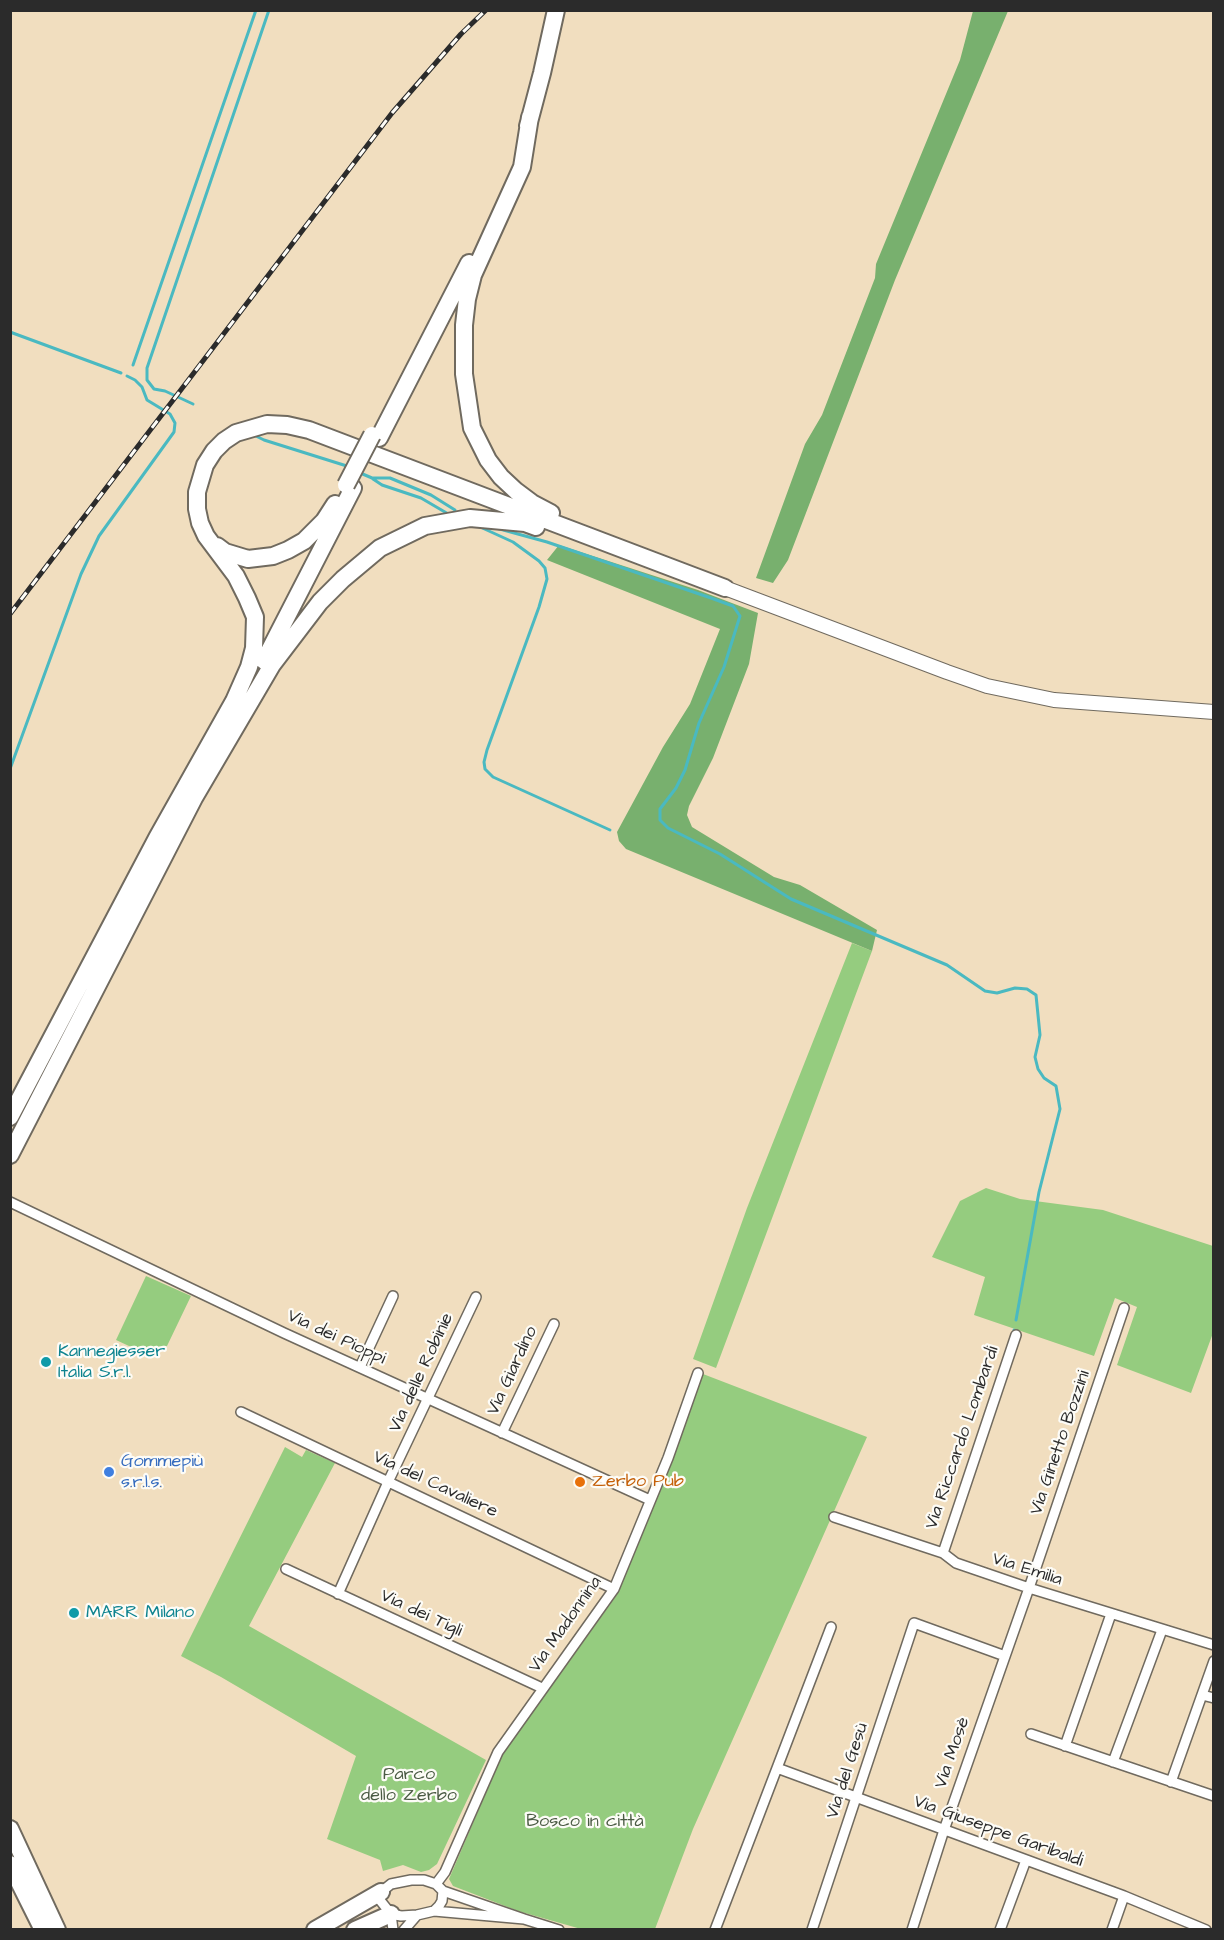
<!DOCTYPE html>
<meta charset="utf-8">
<style>
body{margin:0}
#map{position:relative;width:1224px;height:1940px;overflow:hidden;background:#f1debf;font-family:"Architects Daughter",sans-serif}
canvas{display:block}
.frame{position:absolute;inset:0;border:12px solid #2b2b2b;pointer-events:none}
</style>
<div id="map">
<canvas width="1224" height="1940"></canvas>
<div class="frame"></div>
</div>
<script>
const ctx = document.querySelector('canvas').getContext('2d');
ctx.lineJoin = 'round';
function fillPath(path, color) {
  ctx.fillStyle = color;
  ctx.fill(path, 'evenodd');
}
function poly(rows) {
  const path = new Path2D();
  for (const r of rows) {
    path.moveTo(r[0], r[1]);
    for (let i = 2; i < r.length; i += 2) path.lineTo(r[i], r[i + 1]);
  }
  return path;
}
function stroke(path, color, width, dash) {
  ctx.strokeStyle = color;
  ctx.lineWidth = width;
  ctx.lineCap = dash ? 'butt' : 'round';
  ctx.setLineDash(dash || []);
  ctx.stroke(path);
}
function write(font, color, halo, rows, align = 'center') {
  ctx.font = font + ' "Architects Daughter",sans-serif';
  ctx.lineWidth = 4.5;
  ctx.setLineDash([]);
  ctx.textBaseline = 'middle';
  ctx.strokeStyle = halo;
  ctx.fillStyle = color;
  for (const [text, x, y, turn = 0] of rows) {
    ctx.save();
    ctx.translate(x, y);
    ctx.rotate((+turn || 0) * Math.PI / 180);
    ctx.textAlign = isNaN(turn) ? turn : align;
    if (halo) ctx.strokeText(text, 0, 0);
    ctx.fillText(text, 0, 0);
    ctx.restore();
  }
}
fillPath(poly([
 [852,943,872,951,716,1368,693,1359,747,1208],
 [986,1188,1020,1199,1103,1210,1213,1246,1213,1333,1191,1393,1117,1365,1137,1307,1115,1298,1094,1356,974,1315,985,1277,932,1257,960,1201],
 [146,1276,191,1296,167,1346,142,1352,116,1340],
 [703,1374,867,1437,693,1829,655,1929,581,1929,518,1911,453,1886,449,1879,502,1755,616,1596],
 [285,1447,302,1457,306,1450,335,1463,249,1626,486,1760,437,1864,429,1870,421,1872,403,1865,383,1871,380,1860,327,1839,356,1756,221,1677,181,1656]
]), '#95cc7f');
fillPath(poly([
 [973,11,1008,11,895,280,788,560,773,583,756,578,805,444,822,415,875,278,876,264,960,60],
 [559,545,698,590,758,613,749,664,713,758,689,806,687,815,692,827,774,877,800,885,877,930,872,951,626,849,619,841,617,832,663,747,690,704,720,629,547,560]
]), '#78b06e');
stroke(poly([
 [10,332,121,373],
 [133,365,256,10],
 [193,404,165,391,154,389,147,380,147,368,269,10],
 [254,435,264,440,350,467],
 [358,472,372,478,390,478,431,495,455,510],
 [373,479,382,485,421,498,450,515],
 [478,526,513,542,539,561,545,568,547,579,539,607,487,750,484,762,485,769,493,777,610,830],
 [496,528,547,542,711,598,733,606,740,616,724,667,699,723,685,770,676,788,660,809,660,820,668,828,720,854,791,899,947,965,985,991,997,993,1015,988,1027,989,1036,995,1040,1035,1035,1057,1038,1069,1044,1078,1056,1086,1060,1109,1039,1192,1016,1320],
 [10,769,81,574,99,536,174,432,175,423,170,414,147,400,142,387,135,380,127,376],
 [1014,1331,1014,1330]
]), '#4ab9c1', 3);
const minor = poly([
 [10,1202,284,1333,650,1500],
 [360,1367,393,1296],
 [241,1412,614,1589],
 [502,1433,554,1324],
 [834,1517,943,1553,956,1563,1029,1588,1214,1645],
 [943,1553,1016,1335],
 [286,1569,542,1688],
 [338,1594,388,1482,476,1297],
 [1202,1695,1214,1698],
 [1031,1734,1214,1796],
 [1065,1746,1111,1614],
 [1113,1762,1162,1630],
 [777,1768,1124,1896,1206,1930],
 [1171,1782,1214,1661],
 [436,1884,445,1872,498,1752,614,1589,668,1458,698,1373],
 [443,1891,442,1901,439,1906,434,1911,417,1915,401,1916,391,1914,379,1899,381,1892,391,1884,411,1880,424,1880,436,1884,443,1891,524,1919],
 [434,1911,524,1919,559,1930],
 [391,1914,393,1930],
 [404,1930,417,1915],
 [715,1930,831,1627],
 [812,1930,914,1623,1005,1656],
 [912,1930,944,1830,1029,1588,1124,1308],
 [1000,1930,1026,1860],
 [1112,1930,1124,1896]
]);
const secondary = poly([
 [725,588,947,672,987,686,1054,700,1214,712]
]);
const trunk = poly([
 [530,117,522,167,473,275,467,299,464,325,464,374,472,428,488,460,501,477,516,491,532,503,551,513],
 [528,126,542,73,556,10],
 [379,438,469,263],
 [217,546,225,552,248,559,273,556,288,550,304,541,324,521,335,504],
 [264,661,353,488],
 [10,1117,157,838,234,701,249,667,254,648,255,617,247,598,236,576,206,536,200,523,197,509,197,492,205,465,214,451,224,441,236,433,267,424,287,425,309,430,725,588],
 [10,1155,194,798,272,665,320,602,343,579,380,548,425,526,470,518,525,523,536,527],
 [10,1829,57,1930],
 [10,1864,43,1930],
 [315,1930,381,1892],
 [355,1930,391,1914]
]);
stroke(minor, '#706a5f', 12);
stroke(secondary, '#706a5f', 16);
stroke(trunk, '#706a5f', 20);
stroke(minor, '#fff', 9);
stroke(secondary, '#fff', 14);
stroke(trunk, '#fff', 16);
const rail = poly([
 [10,614,392,113,461,34,486,10]
]);
stroke(rail, '#2b2b2b', 5);
stroke(rail, '#fdfcf7', 3, [9]);
const trunkBridge = poly([
 [346,485,372,435]
]);
stroke(trunkBridge, '#706a5f', 20, []);
stroke(trunkBridge, '#fff', 16);
for (const [x, y, r, color] of [
 [46,1362,6,"#0f9aa8"],
 [109,1472,6,"#3f7fe0"],
 [580,1482,6,"#e8710a"],
 [74,1613,6,"#0f9aa8"]
]) {
  const dot = new Path2D();
  dot.arc(x, y, r, 0, 2 * Math.PI);
  ctx.fillStyle = color;
  ctx.fill(dot);
  stroke(dot, '#fdfcf7', 2);
}
write('18px', '#2b2b2b', '#fdfcf7', [
 ["Via dei Pioppi",336,1338,25],
 ["Via Giardino",513,1371,-65],
 ["Via delle Robinie",422,1373,-65],
 ["Via Riccardo Lombardi",963,1438,-71],
 ["Via Ginetto Bozzini",1061,1443,-71],
 ["Via del Cavaliere",435,1485,25],
 ["Via Emilia",1027,1570,18],
 ["Via dei Tigli",421,1614,25],
 ["Via Madonnina",566,1625,-55],
 ["Via Mosè",953,1753,-71],
 ["Via del Gesù",848,1771,-72],
 ["Via Giuseppe Garibaldi",998,1832,20]
]);
write('18px', '#0d838f', '#fdfcf7', [
 ["Kannegiesser",58,1352],
 ["Italia S.r.l.",58,1373],
 ["MARR Milano",86,1613]
], 'left');
write('18px', '#366cbe', '#fdfcf7', [
 ["Gommepiù",121,1462],
 ["s.r.l.s.",121,1483]
], 'left');
write('18px', '#c56008', '#fdfcf7', [
 ["Zerbo Pub",592,1482]
], 'left');
write('18px', '#4b5b44', '#fdfcf7', [
 ["Parco",409,1775],
 ["dello Zerbo",409,1796],
 ["Bosco in città",585,1822]
]);
</script>
